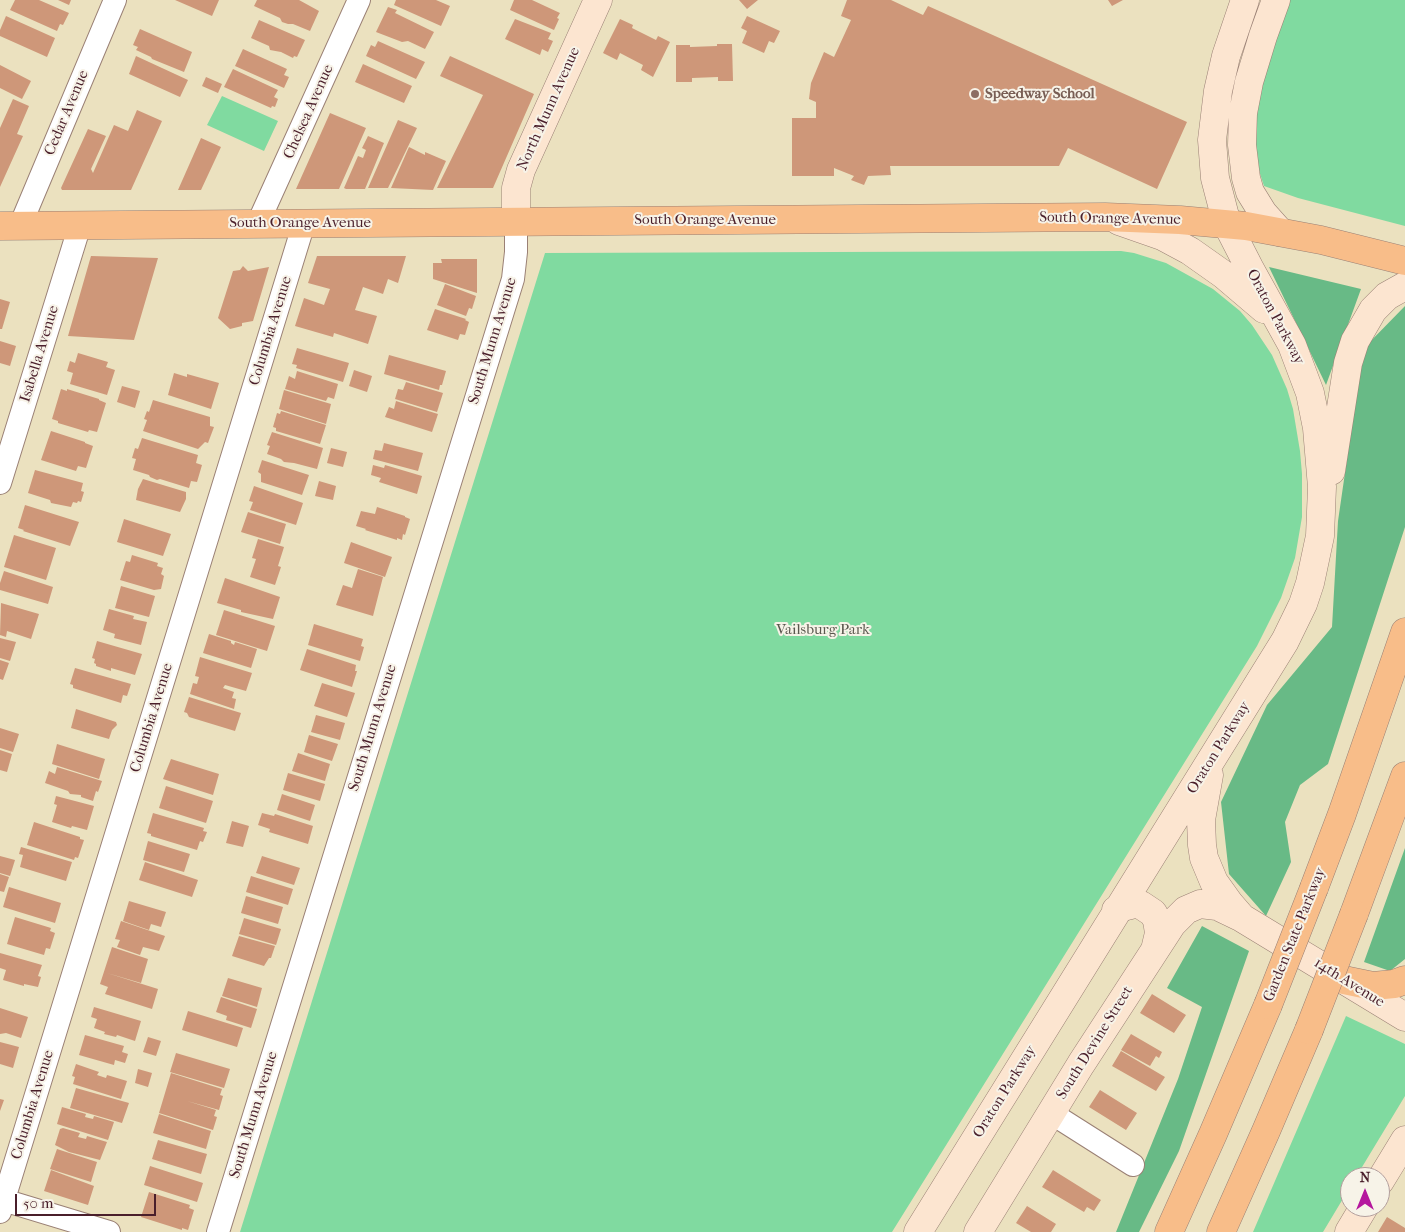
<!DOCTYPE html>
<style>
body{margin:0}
#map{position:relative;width:1405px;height:1232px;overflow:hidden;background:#ebe1bf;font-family:"IM FELL French Canon",serif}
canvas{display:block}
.north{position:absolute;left:1340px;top:1167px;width:50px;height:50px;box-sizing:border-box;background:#f7f3e8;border:1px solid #b29e9c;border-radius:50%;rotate:0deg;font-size:14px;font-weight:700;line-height:20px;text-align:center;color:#4a1f2b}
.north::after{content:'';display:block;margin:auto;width:18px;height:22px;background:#b5179e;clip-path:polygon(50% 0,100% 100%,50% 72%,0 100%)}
.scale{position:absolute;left:15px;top:1194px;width:141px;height:22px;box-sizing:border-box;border:2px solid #4a1f2b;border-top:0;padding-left:6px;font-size:15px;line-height:18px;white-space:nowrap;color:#4a1f2b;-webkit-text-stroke:4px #f7f3e8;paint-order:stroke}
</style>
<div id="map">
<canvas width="1405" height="1232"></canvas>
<div class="north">N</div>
<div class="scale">50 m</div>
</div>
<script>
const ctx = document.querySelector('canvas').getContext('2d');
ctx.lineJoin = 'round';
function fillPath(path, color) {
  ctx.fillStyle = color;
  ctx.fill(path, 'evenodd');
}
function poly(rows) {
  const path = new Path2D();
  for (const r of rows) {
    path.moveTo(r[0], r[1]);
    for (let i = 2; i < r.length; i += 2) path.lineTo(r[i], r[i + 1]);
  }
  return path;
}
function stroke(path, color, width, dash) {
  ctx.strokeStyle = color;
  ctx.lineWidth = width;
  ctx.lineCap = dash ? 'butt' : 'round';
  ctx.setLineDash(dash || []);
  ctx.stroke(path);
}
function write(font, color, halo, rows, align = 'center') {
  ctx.font = font + ' "IM FELL French Canon",serif';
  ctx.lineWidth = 4;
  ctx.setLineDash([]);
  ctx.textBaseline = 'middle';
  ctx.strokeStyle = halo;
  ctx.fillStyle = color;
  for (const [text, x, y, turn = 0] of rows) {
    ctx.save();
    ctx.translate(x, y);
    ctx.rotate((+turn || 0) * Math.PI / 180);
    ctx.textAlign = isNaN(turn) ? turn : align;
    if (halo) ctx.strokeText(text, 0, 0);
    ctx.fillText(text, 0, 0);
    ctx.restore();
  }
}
fillPath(poly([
 [1287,0,1405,0,1405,226,1298,198,1264,186,1252,149,1256,86],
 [222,96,278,121,264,151,207,125],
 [1121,251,1134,253,1166,263,1213,289,1240,311,1252,325,1272,355,1287,389,1293,409,1300,451,1302,474,1302,517,1295,558,1281,598,1257,646,892,1232,240,1232,545,253],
 [1346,1016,1405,1044,1405,1096,1356,1177,1350,1177,1350,1187,1323,1232,1253,1232]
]), '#80daa0');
fillPath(poly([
 [1269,267,1361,289,1326,385],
 [1405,306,1405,527,1328,764,1300,785,1285,822,1291,862,1266,916,1229,874,1221,802,1267,705,1332,627,1338,521,1363,349],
 [1405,848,1405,959,1390,971,1364,962],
 [1202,926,1249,951,1179,1151,1139,1232,1116,1232,1178,1079,1202,1007,1167,988]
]), '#68ba86');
fillPath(poly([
 [15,0,39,0,69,13,63,25,60,24,57,31,10,10],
 [58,0,71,0,69,5],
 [175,0,219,0,212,16],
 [257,0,299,0,319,11,310,31,293,24,288,24,282,22,280,18,254,6],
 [396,0,436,0,450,6,441,26,394,5],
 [514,0,532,0,560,13,557,18,559,19,554,30,510,10],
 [739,0,758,0,747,9],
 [847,0,891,0,923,15,928,6,1187,122,1157,189,1068,148,1059,166,890,166,891,175,868,176,864,185,851,180,854,176,834,168,834,176,792,176,792,118,816,118,816,102,809,99,811,83,824,52,834,57,851,20,841,16],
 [1108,0,1123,0,1112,6],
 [388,7,397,10,395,13,434,32,425,49,408,41,402,42,376,32],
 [6,16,55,38,47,57,0,36,0,30],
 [747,16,780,31,774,43,769,41,764,53,742,43,747,31,741,28],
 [515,19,551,33,548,39,553,41,548,52,542,49,540,55,505,39],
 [620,19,633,25,632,28,656,40,658,36,670,42,653,77,641,70,643,65,620,53,617,60,603,53],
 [259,20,305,40,297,57,294,56,293,58,281,52,270,50,269,46,251,38],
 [140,29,192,52,184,72,152,59,151,57,136,50,138,47,133,45],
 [378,41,425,62,416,79,366,56,371,45,375,47],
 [717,44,732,44,733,81,718,81,718,77,692,78,692,82,676,82,676,45,690,45,690,47,717,46],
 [243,49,287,69,284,75,289,77,284,88,235,66],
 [136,56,188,80,180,97,129,74],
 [450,56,534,94,493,188,437,188,483,95,440,76],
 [363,64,412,86,404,103,355,82],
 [0,65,31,81,22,99,0,88],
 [233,69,278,90,274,97,278,99,275,107,272,106,271,108,224,87],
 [206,77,222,84,218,93,202,86],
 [13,99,29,106,17,134,23,136,0,187,0,128],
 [137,110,162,121,131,190,62,190,61,188,88,129,106,136,91,169,93,173,114,125,128,131],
 [330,113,366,128,339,189,296,189],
 [398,120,417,128,388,188,368,188],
 [368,136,384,143,365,189,346,189,344,188,358,156,363,158,366,150,362,148],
 [201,138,221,147,201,190,178,190],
 [409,147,425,155,425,152,446,161,433,190,391,188],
 [91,256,158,258,134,340,68,336],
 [317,256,406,256,398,283,388,279,383,294,363,287,355,310,377,316,368,344,334,333,333,337,295,326,304,298,324,305,330,289,308,283],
 [441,259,477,259,477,293,433,279,433,263,442,263],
 [243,266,248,271,269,267,253,321,242,323,242,326,230,329,218,318,233,271,240,270],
 [445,284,476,296,472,309,469,308,466,316,437,305],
 [0,299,10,302,2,329,0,329],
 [435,309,466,319,465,320,469,322,465,335,460,334,458,340,427,330],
 [0,341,16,346,10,366,0,363],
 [297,348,349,363,343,382,296,368,297,365,292,364],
 [78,353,108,362,106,367,115,370,107,395,70,384,73,373,67,371,70,361,75,363],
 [389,355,446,371,442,385,440,385,439,390,384,374],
 [354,370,372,376,367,392,349,386],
 [297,371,338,384,334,399,328,397,326,401,285,389,289,376,295,379],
 [174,373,187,377,187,374,219,383,211,409,168,395],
 [406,382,443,393,437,412,395,399,398,389,403,390],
 [122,386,140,391,135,408,117,402],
 [61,389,67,391,67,389,99,399,99,400,106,403,97,432,89,430,88,432,58,423,58,421,52,419],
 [284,390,331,404,326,424,279,409],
 [153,400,210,417,210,426,214,427,208,443,205,442,198,449,143,431,147,420,144,419,147,411,149,412],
 [396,401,438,414,432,432,385,417,389,407,394,409],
 [281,411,326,425,320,444,276,431,276,428,273,427,277,413,280,414],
 [51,431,85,442,85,443,93,446,86,468,78,466,76,471,41,460],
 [272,432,323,448,317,469,294,463,284,462,281,459,267,454,270,446,267,445],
 [142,438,198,455,196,463,202,465,197,482,191,481,189,488,160,479,157,480,150,477,149,475,133,470,136,459,132,458,135,448,138,449],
 [384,443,423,453,418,471,373,459,375,450,382,451],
 [331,448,347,452,343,467,327,463],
 [262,460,309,475,302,495,261,482,261,474,258,472],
 [373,465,384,468,385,465,422,476,417,494,379,482,381,478,371,475],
 [35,470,83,483,81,491,84,492,81,502,78,501,77,503,73,502,71,507,51,503,50,500,28,493],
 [143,479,186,492,186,499,180,512,136,500,138,489],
 [319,481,336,486,333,500,315,496],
 [254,486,303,503,296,525,250,510,253,502,249,501],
 [25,505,79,522,70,546,23,531,24,530,18,528],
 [377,507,405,516,405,517,410,519,405,535,403,534,402,540,397,538,397,540,365,530,366,529,356,526,361,511,375,514],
 [248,512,286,524,280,544,241,532],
 [124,519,171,534,163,556,117,542],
 [14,535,56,548,46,580,4,567],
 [258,539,284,547,278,566,281,567,275,585,250,577,256,559,252,558],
 [351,542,392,557,385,577,344,563],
 [132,555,158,563,157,566,163,568,161,574,164,576,161,589,154,590,120,580,126,561,130,562],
 [358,569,383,577,373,616,336,605,343,585,352,588],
 [4,571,53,587,48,604,0,590,0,583],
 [225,578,280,597,273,619,241,612,241,610,217,603],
 [121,586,155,596,149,617,115,608],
 [1,603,39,614,31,639,7,631,6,637,0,635],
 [109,609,134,616,133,619,147,622,141,645,114,638,115,634,103,630],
 [224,610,275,626,267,651,216,635],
 [314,624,363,639,361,646,364,647,360,661,308,645],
 [209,634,231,641,231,643,234,645,235,642,257,649,251,668,203,653],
 [0,638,16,642,10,661,0,658],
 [97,641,142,654,135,675,111,668,111,671,96,666,96,664,94,663,95,659,92,658],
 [307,649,356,665,355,671,357,671,352,687,300,670],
 [200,657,252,673,246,691,225,685,223,688,234,692,232,698,236,699,234,709,190,694,193,683,197,684,199,677,195,676],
 [0,660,9,663,3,680,0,679],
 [75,668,131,684,127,696,123,695,121,703,73,688,73,685,70,684],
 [322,683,355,693,347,717,314,706],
 [189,697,241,713,235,731,189,717,187,713,184,712],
 [76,709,116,722,117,725,112,730,109,739,71,728],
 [316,715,345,723,340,740,311,732],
 [0,728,19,734,13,752,0,748],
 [309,735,338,744,332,761,304,752],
 [57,744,105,759,99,779,52,764],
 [0,750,12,754,7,772,0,770],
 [298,753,330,764,325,781,292,771],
 [171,759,219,774,213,795,163,779],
 [57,767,102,781,98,792,96,791,93,801,81,797,81,795,70,794,68,791,45,783,49,771,55,774],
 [288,773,325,784,320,801,283,790],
 [166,786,213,801,206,823,159,808],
 [282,794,315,805,310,821,277,810],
 [56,796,94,806,87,830,72,826,71,828,52,822,57,805,54,804],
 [153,813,204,828,203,831,207,832,203,842,200,841,197,850,151,836,151,834,147,833],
 [262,813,274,816,275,814,313,826,308,844,269,832,270,829,258,825],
 [232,821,249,826,243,847,226,843],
 [34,822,80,837,80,839,84,840,78,858,75,857,74,860,27,845],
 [148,841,190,854,184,872,143,860],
 [21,847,72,862,66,881,20,867,23,855,19,854],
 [0,856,15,860,10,876,0,873],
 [262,856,300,868,294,885,256,873],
 [145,862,198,880,192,897,139,880],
 [0,874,9,877,4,892,0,891],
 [251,876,293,889,288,905,246,892],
 [9,887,61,903,55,923,3,907],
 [246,896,283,907,278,924,241,913],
 [129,901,166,912,161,927,151,924,149,930,123,921],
 [15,917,51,928,50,931,55,933,50,949,46,948,44,955,7,944],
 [244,918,281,929,276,945,239,934],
 [121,921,165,936,159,951,143,947,140,955,117,947,120,940,115,939],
 [239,936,275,946,271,958,269,958,264,966,232,956],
 [112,947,148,959,141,983,107,973,158,989,152,1009,105,994,108,987,100,984],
 [0,953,42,965,38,976,41,977,38,987,24,984,24,986,3,980,6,970,0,968],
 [228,978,262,988,257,1007,222,996],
 [1152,994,1186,1015,1174,1033,1140,1013],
 [221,997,257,1009,251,1028,226,1020,227,1016,216,1012],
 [94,1007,141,1021,135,1041,117,1035,116,1037,104,1034,105,1032,94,1028,97,1019,91,1017],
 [0,1008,28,1017,21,1038,6,1033,0,1034],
 [188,1011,243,1028,237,1047,182,1030],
 [1131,1034,1162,1052,1159,1058,1156,1056,1150,1066,1121,1050],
 [85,1035,124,1046,122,1052,128,1054,125,1063,115,1060,114,1065,79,1055],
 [148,1037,161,1041,156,1056,143,1052],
 [0,1042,19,1047,13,1068,0,1064],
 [1121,1051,1165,1077,1156,1091,1112,1066],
 [176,1053,230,1069,224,1088,170,1072],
 [76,1064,99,1072,97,1075,106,1078,107,1075,127,1081,121,1099,73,1084,75,1077,72,1076],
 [138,1069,152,1073,148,1087,135,1083],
 [171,1073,222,1089,220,1095,223,1096,219,1110,187,1101,216,1110,214,1116,217,1117,213,1130,159,1113],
 [76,1088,129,1103,122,1123,70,1108],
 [1100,1090,1137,1113,1126,1130,1089,1107],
 [0,1099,4,1100,0,1111],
 [62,1107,86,1114,85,1117,93,1119,94,1116,114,1122,108,1140,57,1124],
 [159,1114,211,1131,206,1149,153,1133],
 [63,1128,80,1133,78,1137,86,1139,87,1136,107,1142,100,1160,69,1152,55,1145,60,1129],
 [158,1140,207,1154,201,1174,152,1159],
 [57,1149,97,1162,91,1182,50,1169],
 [150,1166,203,1183,197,1202,144,1185],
 [51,1170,94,1186,88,1205,44,1191],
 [1053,1170,1101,1200,1094,1211,1087,1207,1084,1212,1042,1187],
 [149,1192,190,1205,189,1208,194,1210,188,1230,182,1228,182,1230,141,1217],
 [1027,1206,1056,1224,1051,1232,1031,1232,1016,1223],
 [1387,1217,1405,1228,1405,1232,1378,1232]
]), '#ce9779');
const street = poly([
 [258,223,359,0],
 [20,226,115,0],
 [0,483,80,225],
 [1051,1113,1133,1165],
 [0,1199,109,1232],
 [0,1212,304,223],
 [218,1232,513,279,516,252,516,221]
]);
const secondary = poly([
 [1276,0,1263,36,1249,82,1243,113,1242,145,1246,178,1250,192,1263,213,1280,232],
 [516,221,516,188,521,170,598,0],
 [1119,221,1162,236,1190,251,1224,275,1264,309],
 [1331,471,1348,363,1355,341,1373,310,1387,296,1405,286],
 [1209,775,1201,820,1202,845,1204,858,1214,882,1229,903,1242,918,1405,1017],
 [1116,910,1123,907,1135,904,1141,905,1153,913,1157,920,1159,933,1155,950],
 [1380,1181,1405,1140],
 [918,1232,1285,641,1303,604,1310,583,1320,536,1322,487,1317,428,1310,393,1292,345,1250,269,1227,224,1215,178,1212,140,1218,91,1226,56,1245,0],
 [978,1232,1081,1064,1172,924,1186,910,1200,904,1217,906,1242,918],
 [1349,1232,1364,1207]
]);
const primary = poly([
 [0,226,1105,217,1180,220,1246,226,1321,240,1405,261]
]);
const highway = poly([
 [1314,888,1342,814,1405,632],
 [1354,914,1405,776],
 [1344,980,1373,986,1394,984,1405,980],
 [1169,1232,1213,1134,1268,1005],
 [1221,1232,1266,1131,1309,1030]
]);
stroke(street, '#9a8075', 24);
stroke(secondary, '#9a8075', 29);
stroke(primary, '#9a8075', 29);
stroke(highway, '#9a8075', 29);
stroke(street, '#fff', 22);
stroke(secondary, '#fce5d0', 28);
stroke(primary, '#f8bd89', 28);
stroke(highway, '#f8bd89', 28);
const highwayBridge = poly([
 [1268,1005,1314,888],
 [1309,1030,1354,914]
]);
stroke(highwayBridge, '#9a8075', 29, []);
stroke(highwayBridge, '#f8bd89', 28);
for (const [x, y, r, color] of [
 [975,94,5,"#8d6e63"]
]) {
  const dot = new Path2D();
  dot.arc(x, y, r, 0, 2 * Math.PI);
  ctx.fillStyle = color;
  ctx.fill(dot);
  stroke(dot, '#f7f3e8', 2);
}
write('bold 15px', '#785e54', '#f7f3e8', [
 ["Speedway School",985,94]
], 'left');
write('15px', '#4a1f2b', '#f7f3e8', [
 ["North Munn Avenue",549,109,-66],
 ["Chelsea Avenue",309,112,-66],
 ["Cedar Avenue",67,113,-67],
 ["South Orange Avenue",1110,219,1],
 ["South Orange Avenue",705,220],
 ["South Orange Avenue",300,223],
 ["Oraton Parkway",1275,317,62],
 ["Columbia Avenue",271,331,-73],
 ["South Munn Avenue",493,341,-73],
 ["Isabella Avenue",40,354,-73],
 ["Columbia Avenue",152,718,-73],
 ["South Munn Avenue",373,728,-73],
 ["Oraton Parkway",1219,748,-58],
 ["Garden State Parkway",1295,935,-68],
 ["14th Avenue",1349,983,32],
 ["South Devine Street",1095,1043,-58],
 ["Oraton Parkway",1005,1092,-58],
 ["Columbia Avenue",33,1105,-73],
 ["South Munn Avenue",254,1115,-73]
]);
write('15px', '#5a574e', '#f7f3e8', [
 ["Vailsburg Park",823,630]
]);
</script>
